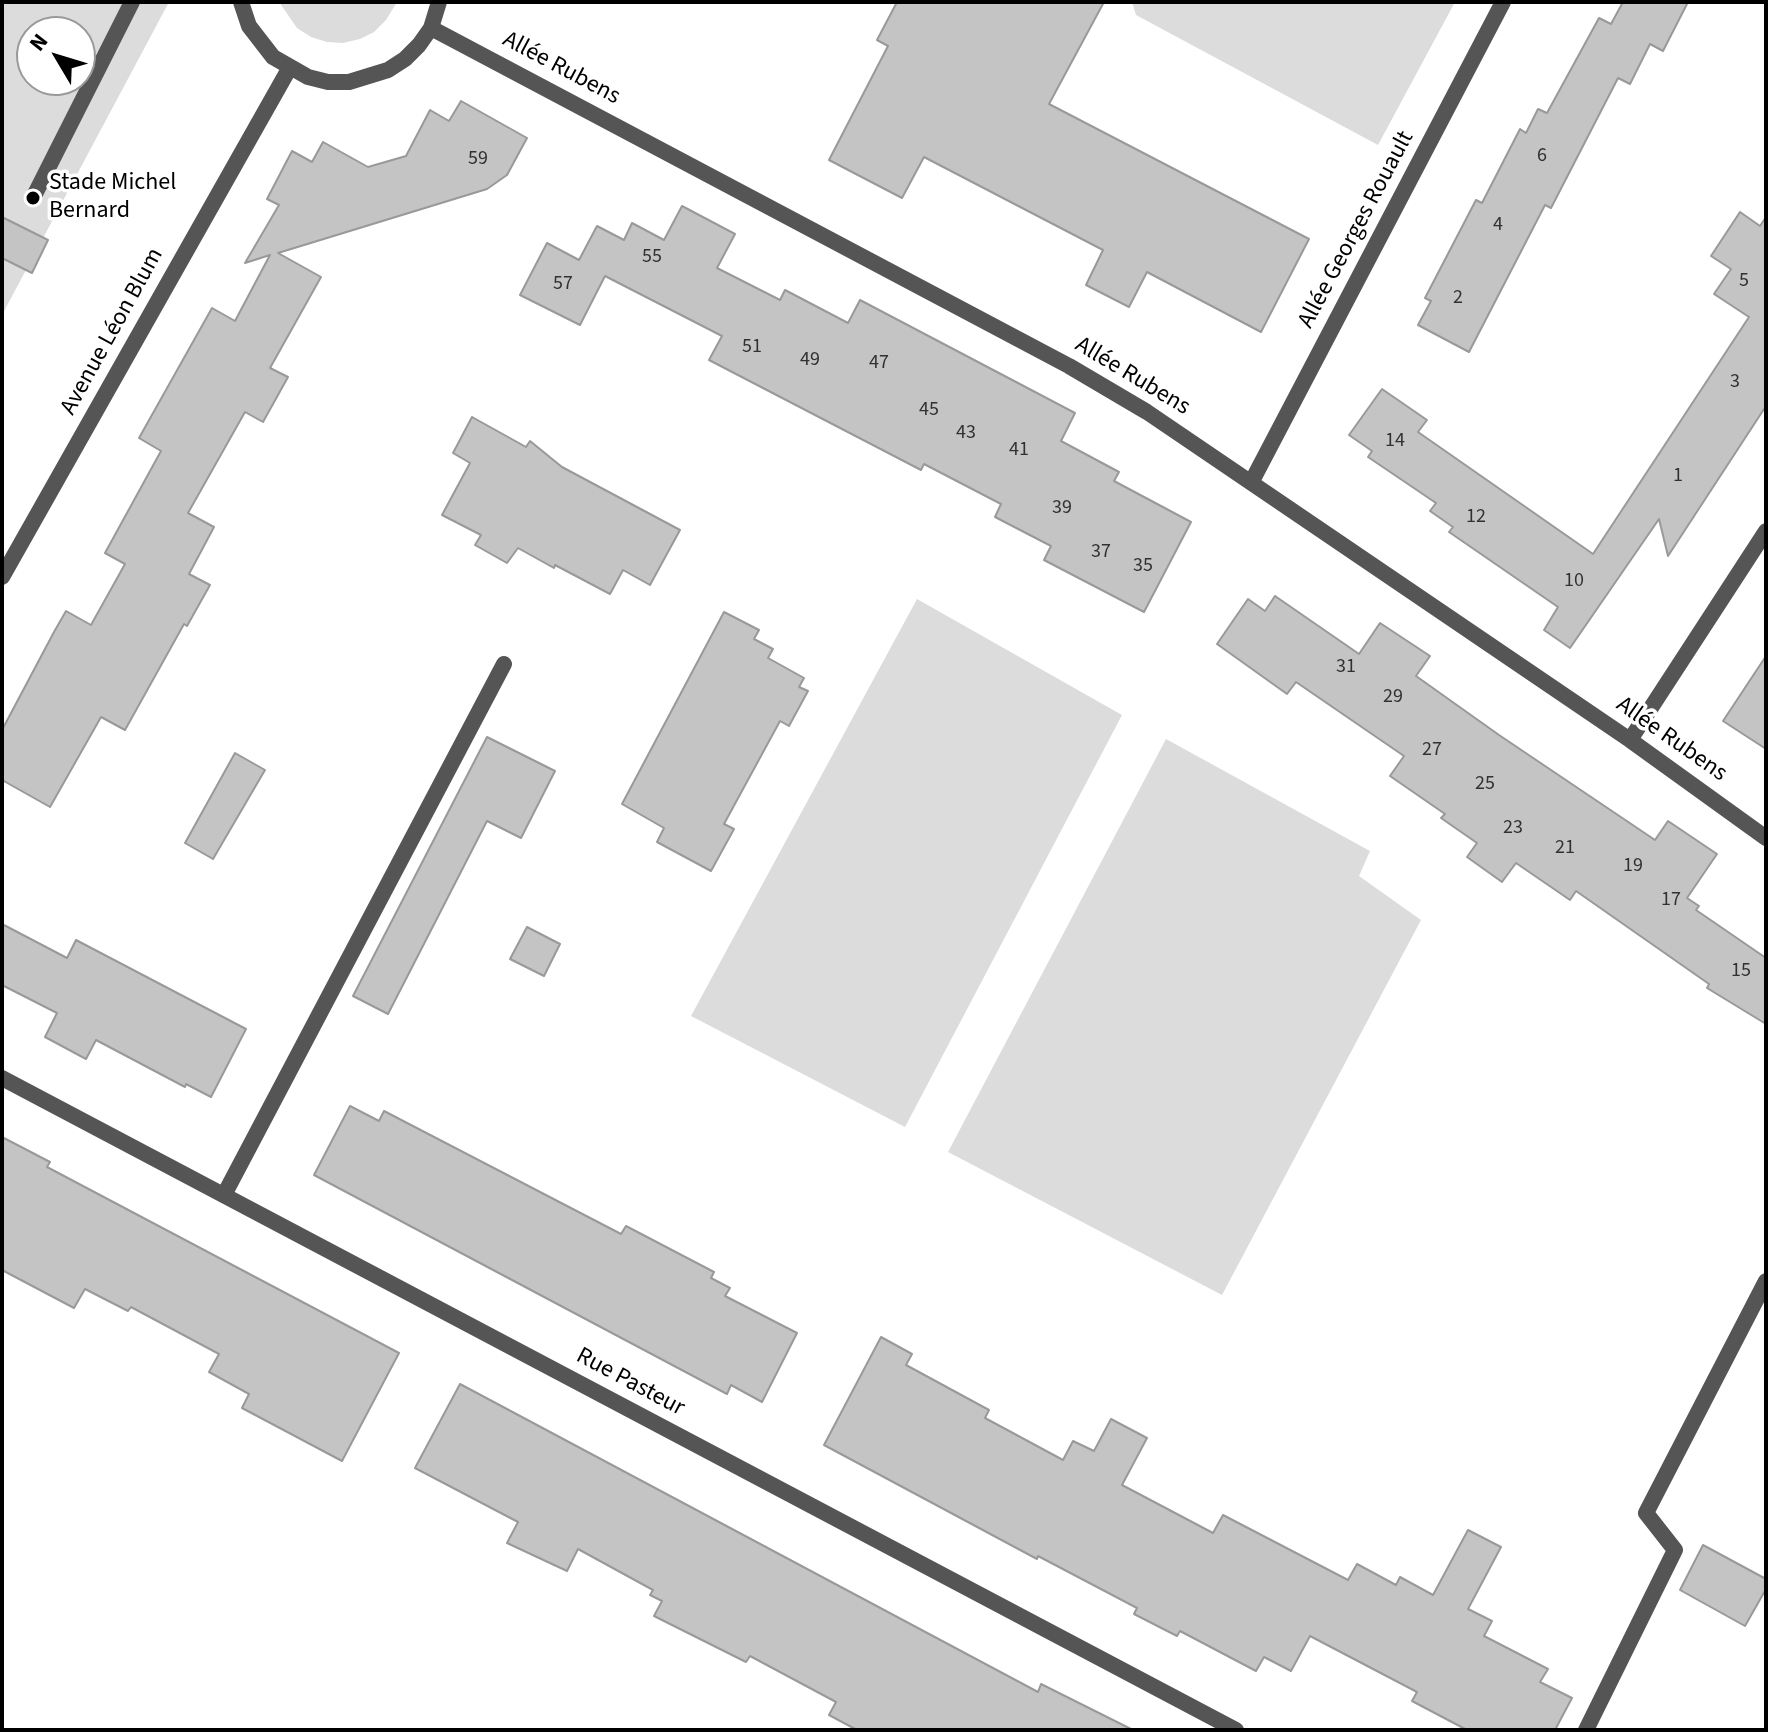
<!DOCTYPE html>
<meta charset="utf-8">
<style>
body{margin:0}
#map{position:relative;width:1768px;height:1732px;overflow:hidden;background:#fff;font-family:"Source Sans 3",sans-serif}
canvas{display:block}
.frame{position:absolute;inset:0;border:4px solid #000;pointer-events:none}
.north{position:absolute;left:16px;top:16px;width:80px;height:80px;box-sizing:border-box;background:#fff;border:2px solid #999;border-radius:50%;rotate:308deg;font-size:22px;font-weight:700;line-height:32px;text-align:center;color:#000}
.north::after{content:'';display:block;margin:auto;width:28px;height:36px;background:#000;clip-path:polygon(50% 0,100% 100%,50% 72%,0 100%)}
</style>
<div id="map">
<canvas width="1768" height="1732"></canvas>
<div class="frame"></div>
<div class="north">N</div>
</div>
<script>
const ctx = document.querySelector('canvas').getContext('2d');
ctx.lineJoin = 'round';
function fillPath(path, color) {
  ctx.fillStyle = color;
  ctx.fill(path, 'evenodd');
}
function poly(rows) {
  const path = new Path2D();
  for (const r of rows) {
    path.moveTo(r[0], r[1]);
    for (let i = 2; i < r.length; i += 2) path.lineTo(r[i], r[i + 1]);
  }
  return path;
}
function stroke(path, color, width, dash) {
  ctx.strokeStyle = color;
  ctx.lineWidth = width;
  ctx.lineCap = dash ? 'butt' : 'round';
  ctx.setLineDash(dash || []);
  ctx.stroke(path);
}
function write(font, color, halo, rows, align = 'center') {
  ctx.font = font + ' "Source Sans 3",sans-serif';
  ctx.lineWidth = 7;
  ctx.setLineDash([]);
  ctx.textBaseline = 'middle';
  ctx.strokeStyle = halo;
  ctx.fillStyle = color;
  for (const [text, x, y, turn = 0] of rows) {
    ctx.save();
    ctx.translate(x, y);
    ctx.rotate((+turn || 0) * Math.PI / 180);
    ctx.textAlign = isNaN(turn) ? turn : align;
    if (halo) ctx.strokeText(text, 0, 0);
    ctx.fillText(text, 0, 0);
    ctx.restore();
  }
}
fillPath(poly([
 [2,2,169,2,2,315],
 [32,32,80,32,80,80,32,80],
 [279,2,397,2,386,20,374,32,360,39,343,43,327,42,311,37,297,28],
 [1132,2,1455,2,1378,145,1136,15],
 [917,599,1122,715,905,1127,691,1016],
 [1166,739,1370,851,1359,876,1421,920,1222,1295,948,1152]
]), '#dcdcdc');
const building = poly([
 [897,2,1104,2,1049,104,1309,239,1261,332,1147,272,1129,307,1086,285,1103,250,924,157,902,198,829,160,888,46,877,40,897,2],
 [1623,2,1688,2,1663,51,1650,44,1630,84,1618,78,1551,208,1545,205,1469,352,1418,325,1431,301,1425,298,1476,200,1482,203,1520,129,1526,133,1538,109,1547,113,1599,18,1611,24,1623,2],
 [461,101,527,138,507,175,487,189,278,253,321,277,270,368,288,377,263,422,245,412,188,513,214,527,189,574,210,585,187,626,184,624,125,730,101,717,50,807,2,780,2,730,54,632,66,611,91,625,125,564,105,553,161,451,139,438,212,308,235,321,270,255,245,263,279,205,267,199,292,151,312,162,323,142,368,167,406,156,430,110,449,121,461,101],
 [682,206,735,234,717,268,780,300,785,290,848,323,860,300,1075,413,1061,441,1119,472,1114,481,1191,522,1144,612,1044,560,1051,546,995,517,1001,504,924,464,921,470,709,360,722,336,605,276,580,325,520,295,547,243,579,260,597,226,624,240,632,223,664,240,682,206],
 [1740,212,1760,226,1766,217,1766,406,1668,556,1659,519,1570,648,1544,630,1558,607,1449,532,1453,527,1430,511,1436,503,1368,457,1372,451,1349,435,1382,389,1427,420,1418,432,1593,554,1749,317,1714,294,1731,269,1711,256,1740,212],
 [2,217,48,240,32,273,2,258,2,217],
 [472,417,526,447,530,441,562,467,680,530,650,585,623,570,610,594,555,565,554,568,518,548,507,563,475,545,481,535,442,515,470,463,453,453,472,417],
 [1275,596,1359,654,1380,623,1430,656,1416,676,1499,735,1655,840,1668,821,1717,854,1687,898,1699,906,1696,910,1766,958,1766,1024,1707,988,1709,984,1576,891,1570,900,1516,863,1502,882,1467,857,1477,843,1441,818,1445,814,1390,776,1404,756,1296,682,1287,694,1217,644,1248,599,1265,611,1275,596],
 [724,612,759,630,754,639,773,649,768,658,804,678,799,687,808,691,789,726,780,721,724,824,734,829,711,871,657,842,664,828,622,804,724,612],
 [1766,656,1766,749,1723,721,1766,656],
 [487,737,555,771,521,838,487,821,388,1014,353,996,487,737],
 [235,753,265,770,213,859,185,843,235,753],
 [2,924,67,958,76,940,246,1029,211,1097,186,1084,185,1087,96,1040,86,1059,45,1037,57,1013,2,985,2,924],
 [527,927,560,944,544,976,510,959,527,927],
 [350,1106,379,1121,384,1111,621,1234,626,1226,714,1272,711,1278,730,1288,725,1296,797,1333,762,1402,731,1385,727,1394,314,1175,350,1106],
 [2,1137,50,1162,47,1167,399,1353,342,1461,242,1408,249,1394,209,1372,219,1354,131,1307,128,1311,85,1289,74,1308,2,1270,2,1137],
 [881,1337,912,1354,906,1365,989,1410,985,1418,1063,1460,1073,1441,1094,1451,1111,1419,1147,1438,1122,1485,1213,1533,1223,1515,1348,1580,1357,1564,1396,1585,1400,1577,1433,1595,1468,1530,1501,1547,1468,1609,1492,1621,1484,1636,1548,1669,1540,1682,1572,1698,1555,1730,1467,1730,1412,1701,1417,1692,1310,1636,1291,1671,1264,1657,1256,1671,1180,1631,1177,1636,1134,1614,1137,1608,1038,1556,1037,1559,824,1445,881,1337],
 [460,1384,1038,1692,1041,1684,1133,1730,857,1730,829,1715,836,1702,750,1656,746,1662,654,1616,662,1601,650,1595,653,1590,578,1549,567,1571,507,1543,518,1522,415,1468,460,1384],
 [1703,1545,1766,1579,1766,1589,1745,1626,1680,1590,1703,1545]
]);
fillPath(building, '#c4c4c4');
stroke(building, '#999', 2);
stroke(poly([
 [33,198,132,2],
 [224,1195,504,664],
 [1586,1730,1675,1550,1646,1513,1766,1281]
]), '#555', 16);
stroke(poly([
 [241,2,249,26,273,57,308,77,328,82,349,82,388,70,405,59,419,45,431,28,439,2],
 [431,28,1069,366,1147,412,1630,740,1766,838],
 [1252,481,1503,2],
 [2,577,289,69],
 [1630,740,1766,531],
 [2,1078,1236,1730]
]), '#555', 16);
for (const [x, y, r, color] of [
 [33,198,8,"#000"]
]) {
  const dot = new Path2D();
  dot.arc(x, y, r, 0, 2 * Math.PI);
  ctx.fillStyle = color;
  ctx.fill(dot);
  stroke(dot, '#fff', 3);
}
write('20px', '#313131', null, [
 ["6",1542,157],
 ["59",478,160],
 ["4",1498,226],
 ["55",652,258],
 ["5",1744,282],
 ["57",563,285],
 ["2",1458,299],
 ["51",752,348],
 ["49",810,361],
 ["47",879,364],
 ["3",1735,383],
 ["45",929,411],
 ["43",966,434],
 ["14",1395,442],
 ["41",1019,451],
 ["1",1678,477],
 ["39",1062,509],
 ["12",1476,518],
 ["37",1101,553],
 ["35",1143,567],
 ["10",1574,582],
 ["31",1346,668],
 ["29",1393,698],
 ["27",1432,751],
 ["25",1485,785],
 ["23",1513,829],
 ["21",1565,849],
 ["19",1633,867],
 ["17",1671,901],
 ["15",1741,972]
]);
write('24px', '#000', '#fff', [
 ["Allée Rubens",561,69,28],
 ["Allée Georges Rouault",1357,230,-62],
 ["Avenue Léon Blum",113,332,-61],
 ["Allée Rubens",1132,377,31],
 ["Allée Rubens",1671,740,35],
 ["Rue Pasteur",630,1383,28]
]);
write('24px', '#000', '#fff', [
 ["Stade Michel",49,184],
 ["Bernard",49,212]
], 'left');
</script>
